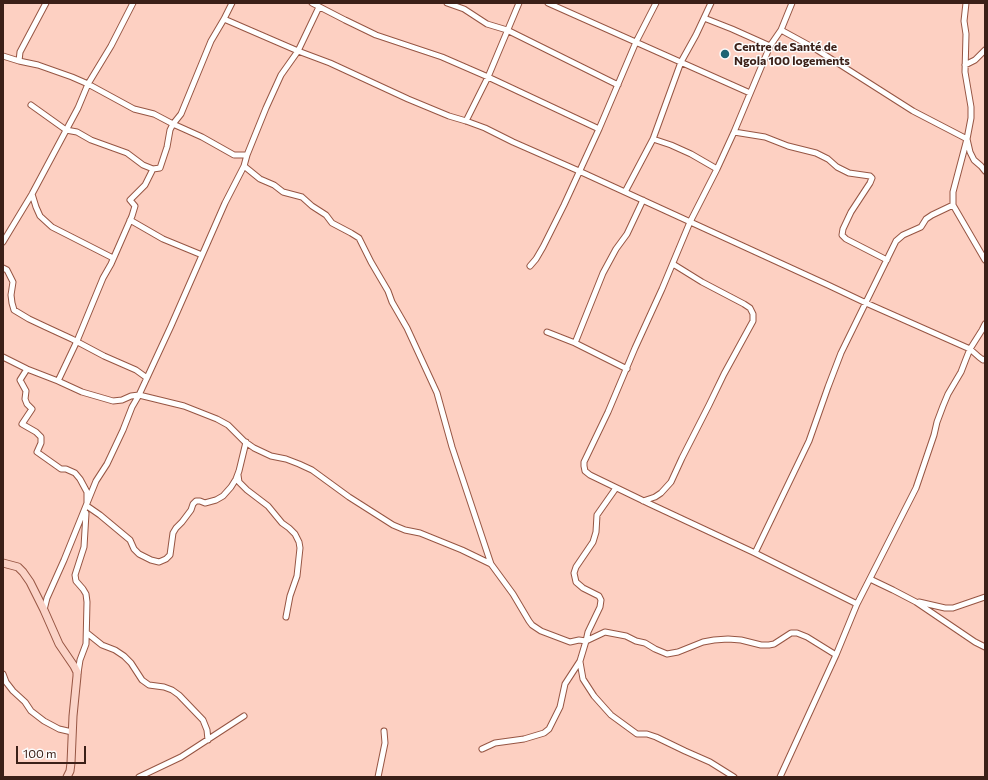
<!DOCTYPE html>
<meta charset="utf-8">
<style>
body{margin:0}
#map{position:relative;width:988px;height:780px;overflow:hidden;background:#fdd0c2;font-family:Commissioner,sans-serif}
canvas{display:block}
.frame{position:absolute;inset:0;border:4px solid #3b2018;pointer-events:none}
.scale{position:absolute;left:16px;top:746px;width:70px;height:18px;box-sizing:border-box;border:2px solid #3b2018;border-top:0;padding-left:5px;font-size:12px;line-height:14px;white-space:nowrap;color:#3b2018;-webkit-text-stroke:3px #fcfcfc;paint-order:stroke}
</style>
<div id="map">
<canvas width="988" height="780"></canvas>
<div class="frame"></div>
<div class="scale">100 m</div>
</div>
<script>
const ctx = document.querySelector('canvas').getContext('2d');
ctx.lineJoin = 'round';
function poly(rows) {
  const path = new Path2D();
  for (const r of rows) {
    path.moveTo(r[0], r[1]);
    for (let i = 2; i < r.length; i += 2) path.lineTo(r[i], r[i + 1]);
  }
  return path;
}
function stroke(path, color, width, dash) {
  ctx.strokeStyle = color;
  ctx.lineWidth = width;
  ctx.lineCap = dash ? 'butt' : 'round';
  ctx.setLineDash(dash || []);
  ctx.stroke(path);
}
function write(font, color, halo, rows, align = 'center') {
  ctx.font = font + ' Commissioner,sans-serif';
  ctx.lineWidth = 3;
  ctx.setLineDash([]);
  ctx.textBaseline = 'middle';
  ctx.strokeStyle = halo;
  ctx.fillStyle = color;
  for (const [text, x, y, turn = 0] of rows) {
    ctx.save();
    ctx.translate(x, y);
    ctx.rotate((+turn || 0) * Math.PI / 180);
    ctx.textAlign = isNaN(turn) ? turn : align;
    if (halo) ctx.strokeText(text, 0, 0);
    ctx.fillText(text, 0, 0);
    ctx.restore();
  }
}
const street = poly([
 [312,3,345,20,376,35,442,57,488,77,599,129],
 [447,3,464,9,487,24,507,30,618,85],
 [548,3,750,93],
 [792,3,781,30,770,46,734,132,717,169,690,222,662,289,635,348,608,412,584,462,584,466,585,471,590,475,650,504,755,553,857,604],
 [966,3,964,21,966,34,965,72,971,107,971,118,967,139,953,192,953,205,985,260],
 [704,18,732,29,770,46],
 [224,19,298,51,330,63,408,99,449,116,466,121,485,128,513,142,579,171,828,285,866,303,970,349,979,357,983,360,985,359],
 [781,30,814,48,913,111,967,139,970,152,974,160,981,166,985,171],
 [3,56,19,61,38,65,72,77,88,84,134,109,154,114,173,124,202,137,234,155,247,155],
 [19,61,20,52,46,3],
 [965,65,975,60,985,50],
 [31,105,66,130,77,132,91,140,127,153,143,165,153,169,160,168,167,147,170,130,173,124,181,114,211,41,224,19,232,3],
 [466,121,488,77,519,3],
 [734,132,765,137,788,146,816,153,828,159,837,167,849,173,870,176,872,178,870,183,851,212,843,229,842,235,846,239,887,260],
 [653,139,671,145,691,154,717,169],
 [244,166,260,179,274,185,283,192,302,197,312,206,326,215,332,223,351,233,359,238,371,262,388,291,392,302,407,328,437,393,452,447,491,564],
 [625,192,653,139,681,62,696,35,711,3],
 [32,194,36,207,40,216,52,227,113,258],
 [130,220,163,239,202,255],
 [3,242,32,194,78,108,88,84,111,46,133,3],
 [530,266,536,259,543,247,564,205,599,129,636,42,656,3],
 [3,268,7,270,13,282,11,295,12,303,14,310,29,319,46,327,72,339,104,356,136,370,147,378],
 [547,332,575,343,627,369],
 [575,343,603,273,616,249,627,234,643,200],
 [3,357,27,369,58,381,82,392,113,401,122,400,131,396,139,395,184,406,217,419,228,425,244,441,254,448,271,456,286,459,299,464,312,470,349,497,393,525,405,530,420,533,462,550,491,564,513,594,529,621,532,625,541,631,570,642,579,640,586,641,605,632,626,636,636,641,645,643,655,649,667,654,678,652,703,642,714,640,728,639,741,640,761,645,769,645,774,644,791,633,797,633,807,637,836,655],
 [27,369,20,380,26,391,25,399,27,404,32,409,22,424,36,432,41,437,41,443,37,452,61,469,66,469,75,473,80,479,87,492,87,503],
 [58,381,77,341,103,278,111,264,132,216,135,206,130,200,145,185,153,169],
 [238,475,239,482,247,490,268,506,282,523,289,528,295,534,299,542,300,548,297,576,290,596,286,617],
 [643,501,655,497,661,493,671,482,682,458,709,405,724,374,753,321,753,314,750,308,744,304,702,282,673,264],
 [87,506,100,515,130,540,134,549,139,554,151,560,159,562,166,559,170,555,173,533,176,528,182,522,191,510,193,504,196,501,200,501,205,503,216,500,223,496,231,487,236,479,239,471,246,442],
 [755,553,809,441,828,387,841,353,896,241,903,235,921,227,926,219,932,215,953,205],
 [870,579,893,590,916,602,975,642,985,647],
 [919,602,945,608,953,608,985,597],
 [44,610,47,598,64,560,96,481,107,464,123,430,132,407,139,395,171,326,225,203,244,166,247,155,266,108,281,75,298,51,319,7],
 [87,633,102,645,115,650,124,656,131,663,142,680,149,685,164,687,172,690,179,695,203,720,207,730,208,740],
 [580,662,583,679,594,696,611,715,637,734,647,734,656,737,685,751,710,762,734,777],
 [78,673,80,660,86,644,87,602,86,594,83,589,76,581,75,575,84,547,86,513],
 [3,674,6,682,13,691,25,702,31,711,44,721,59,729,72,732],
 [482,749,495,743,524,739,544,733,549,729,560,707,565,684,580,661,586,641,588,632,600,607,601,600,599,596,583,588,576,582,574,573,576,567,593,542,596,532,597,515,616,488],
 [139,777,181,757,244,716],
 [378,777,385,743,384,731],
 [780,777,836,655,857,604,916,488,934,435,937,422,943,406,948,394,961,372,966,359,970,349,982,330,985,324]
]);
const secondary = poly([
 [3,563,18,567,23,572,30,582,44,610,59,644,74,666,77,672,77,676,73,716,71,763,70,771,67,777]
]);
stroke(street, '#965543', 7);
stroke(secondary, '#965543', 9);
stroke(street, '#fff', 5);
stroke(secondary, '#fbd3c7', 7);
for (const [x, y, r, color] of [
 [725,54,5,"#1e6474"]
]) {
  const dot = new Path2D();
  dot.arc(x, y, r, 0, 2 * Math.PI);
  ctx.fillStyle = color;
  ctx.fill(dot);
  stroke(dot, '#fcfcfc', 1.5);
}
write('bold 12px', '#3b2018', '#fcfcfc', [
 ["Centre de Santé de",734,47],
 ["Ngola 100 logements",734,61]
], 'left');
</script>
